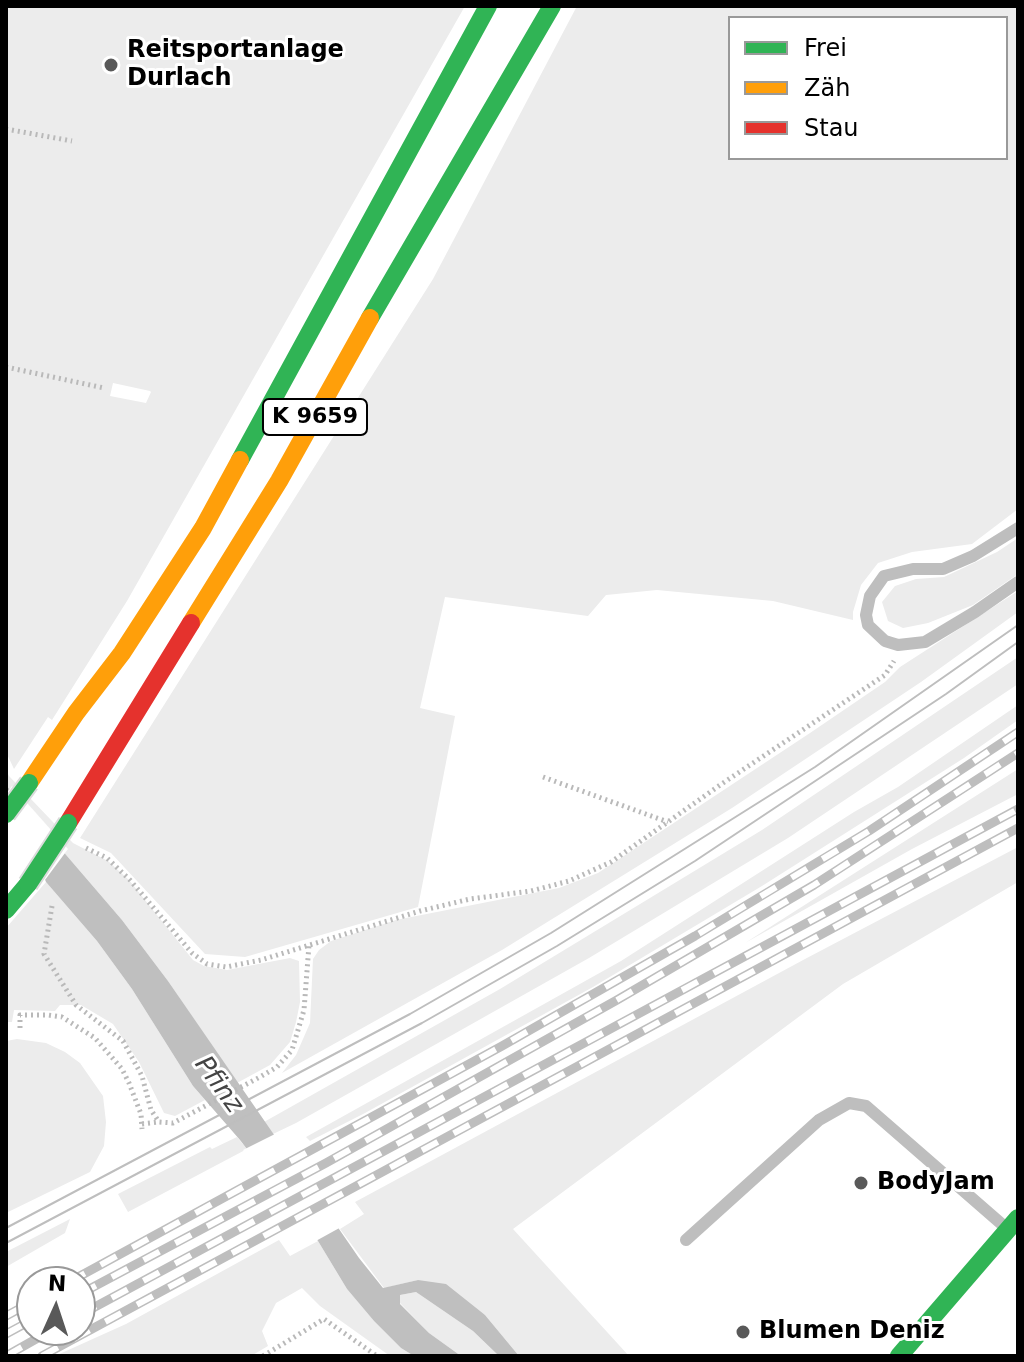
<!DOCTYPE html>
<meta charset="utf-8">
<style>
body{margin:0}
#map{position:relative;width:1024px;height:1362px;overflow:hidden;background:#fff;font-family:"DejaVu Sans",sans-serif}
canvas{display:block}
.frame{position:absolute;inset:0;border:8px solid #000;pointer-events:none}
.legend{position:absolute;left:728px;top:16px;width:280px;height:144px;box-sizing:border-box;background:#fff;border:2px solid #999;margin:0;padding:10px 14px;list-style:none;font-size:24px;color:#000}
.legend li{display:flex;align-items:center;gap:16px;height:40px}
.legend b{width:40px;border:2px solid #999}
.north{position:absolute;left:16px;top:1266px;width:80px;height:80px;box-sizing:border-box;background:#fff;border:2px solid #999;border-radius:50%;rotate:3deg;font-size:22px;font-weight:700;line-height:32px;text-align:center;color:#000}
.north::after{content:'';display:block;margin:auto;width:28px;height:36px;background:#595959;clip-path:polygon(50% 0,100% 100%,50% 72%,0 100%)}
</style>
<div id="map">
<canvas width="1024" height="1362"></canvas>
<div class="frame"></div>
<ul class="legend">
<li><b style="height:10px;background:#30b455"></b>Frei</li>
<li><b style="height:10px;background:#ff9f0a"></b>Zäh</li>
<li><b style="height:10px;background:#e5322d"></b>Stau</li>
</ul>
<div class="north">N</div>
</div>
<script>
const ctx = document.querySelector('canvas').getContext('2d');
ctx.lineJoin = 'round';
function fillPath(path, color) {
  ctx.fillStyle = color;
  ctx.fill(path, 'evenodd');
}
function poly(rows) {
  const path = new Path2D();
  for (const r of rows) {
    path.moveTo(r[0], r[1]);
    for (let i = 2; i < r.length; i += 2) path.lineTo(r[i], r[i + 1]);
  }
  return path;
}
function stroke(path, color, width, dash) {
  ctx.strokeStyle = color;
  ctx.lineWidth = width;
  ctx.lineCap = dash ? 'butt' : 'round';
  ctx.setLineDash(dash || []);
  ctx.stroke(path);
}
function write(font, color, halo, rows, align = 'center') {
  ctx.font = font + ' "DejaVu Sans",sans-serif';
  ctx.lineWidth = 6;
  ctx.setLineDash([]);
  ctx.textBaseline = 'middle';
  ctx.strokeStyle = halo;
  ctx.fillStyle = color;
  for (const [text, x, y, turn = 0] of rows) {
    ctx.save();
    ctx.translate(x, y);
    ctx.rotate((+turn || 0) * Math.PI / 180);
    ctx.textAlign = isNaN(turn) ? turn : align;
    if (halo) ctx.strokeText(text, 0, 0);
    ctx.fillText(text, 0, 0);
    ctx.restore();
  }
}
fillPath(poly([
 [6,6,465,6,127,601,52,720,48,717,14,769,6,752],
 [113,383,150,391,151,392,146,403,110,396],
 [577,6,1018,6,1018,509,972,544,912,552,878,563,861,585,853,612,853,620,773,601,657,590,606,595,588,616,445,597,420,708,455,716,418,907,245,957,205,954,111,853,80,838,433,279],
 [730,18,1006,18,1006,158,730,158],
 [1018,538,1018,574,973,605,928,623,903,628,888,621,882,602,895,586,916,579,944,577,997,552],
 [1018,591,1018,612,921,682,732,808,502,950,282,1073,296,1055,310,1023,313,959,319,950,331,941,396,920,559,888,598,873,810,733,885,682,900,667],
 [1018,657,1018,684,788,838,589,958,296,1123,273,1134,264,1122,500,989,762,830],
 [1018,705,1018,720,964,758,762,886,593,987,365,1113,310,1141,306,1137,621,961,854,812,898,787],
 [1018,769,1018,794,912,849,745,943],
 [6,770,9,776,73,843,108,861,129,880,193,960,204,966,227,970,290,958,299,961,300,1002,296,1022,290,1042,270,1065,237,1083,168,981,122,920,6,785],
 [1018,847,1018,882,843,984,513,1229,629,1356,519,1356,485,1315,418,1280,384,1288,340,1229,364,1214,355,1202,805,959],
 [46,882,97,941,132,989,193,1086,205,1100,175,1116,164,1113,139,1062,113,1024,81,1005,60,1005,55,1011,14,1010,12,1022,6,1022,6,928],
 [17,1039,46,1043,65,1052,80,1063,103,1096,106,1122,104,1146,90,1172,6,1213,6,1041],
 [237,1137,247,1149,128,1212,118,1194,210,1147,212,1149],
 [70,1219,65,1233,6,1267,6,1252],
 [279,1240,290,1256,318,1241,347,1289,374,1321,401,1348,414,1356,390,1356,320,1306,302,1288,276,1303,262,1331,268,1346,251,1356,55,1356,126,1324],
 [416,1292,473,1331,499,1356,461,1356,429,1333,400,1303,400,1295]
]), '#ececec');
fillPath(poly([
 [6,785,122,920,168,981,359,1258,383,1288,418,1280,446,1284,485,1315,519,1356,499,1356,473,1331,416,1292,400,1295,400,1304,429,1333,461,1356,414,1356,401,1348,374,1321,347,1289,318,1241,240,1140,193,1086,132,989,97,941,46,882]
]), '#bfbfbf');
fillPath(poly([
 [12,786,68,849,42,884,6,844,6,794],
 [277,1133,343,1226,314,1242,243,1150]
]), '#fff');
stroke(poly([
 [6,129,72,141],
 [6,367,104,388],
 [543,777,668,822],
 [86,848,107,858,130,880,192,953,207,964,226,967,261,960,420,911,470,899,531,891,569,881,611,862,723,783,885,675,894,661],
 [52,906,44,954,76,1005,123,1041,142,1076,151,1110,159,1122,173,1123,260,1077,277,1067,292,1050,304,1010,309,945],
 [20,1028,20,1015,48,1015,62,1017,95,1038,122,1069,129,1083,141,1114,142,1129],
 [142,1124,159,1122],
 [263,1356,324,1319,377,1356]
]), '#b9b9b9', 5, [2, 4]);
stroke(poly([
 [1018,528,973,556,943,569,913,569,884,576,870,596,866,615,868,625,885,641,898,645,925,642,975,612,1018,582],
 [686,1240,819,1120,849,1103,866,1106,1005,1227]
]), '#bebebe', 12);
stroke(poly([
 [370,318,552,6],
 [240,460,488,6],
 [6,910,28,884],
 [899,1356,1018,1218]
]), '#30b455', 18);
stroke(poly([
 [191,623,279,481,370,318],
 [29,783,76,713,122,653,203,528,240,460]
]), '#ff9f0a', 18);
stroke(poly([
 [68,823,191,623]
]), '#e5322d', 18);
stroke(poly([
 [6,1228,410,1014,551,933,815,767,1018,625],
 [6,1243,422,1023,557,946,695,861,946,694,1018,642]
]), '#bebebe', 2);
const rail = poly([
 [69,1282,502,1046,695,936,869,831,1018,732],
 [80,1294,326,1163,617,1000,814,885,1018,753],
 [80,1315,1018,809],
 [6,1316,32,1302],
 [6,1334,32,1320],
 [6,1356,52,1330],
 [42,1356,1018,828]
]);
stroke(rail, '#bebebe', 9);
stroke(rail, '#fff', 6, [18]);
const fastBridge = poly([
 [6,814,29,783],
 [28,884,68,823]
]);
stroke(fastBridge, '#dbdbdb', 22, []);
stroke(fastBridge, '#30b455', 18);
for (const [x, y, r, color] of [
 [111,65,8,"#595959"],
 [861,1183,8,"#595959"],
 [743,1332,8,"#595959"]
]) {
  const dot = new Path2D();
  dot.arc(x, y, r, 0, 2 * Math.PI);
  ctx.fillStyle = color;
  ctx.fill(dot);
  stroke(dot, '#fff', 3);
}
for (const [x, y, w] of [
 [315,417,104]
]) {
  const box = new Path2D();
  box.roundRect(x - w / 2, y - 18, w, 36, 6);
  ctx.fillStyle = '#fff';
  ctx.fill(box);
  stroke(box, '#000', 2);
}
write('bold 22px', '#000', null, [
 ["K 9659",315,417]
]);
write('bold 24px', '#000', '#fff', [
 ["Reitsportanlage",127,51],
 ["Durlach",127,79],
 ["BodyJam",877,1183],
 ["Blumen Deniz",759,1332]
], 'left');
write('italic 26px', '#444', '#fff', [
 ["Pfinz",218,1085,54]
]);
</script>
